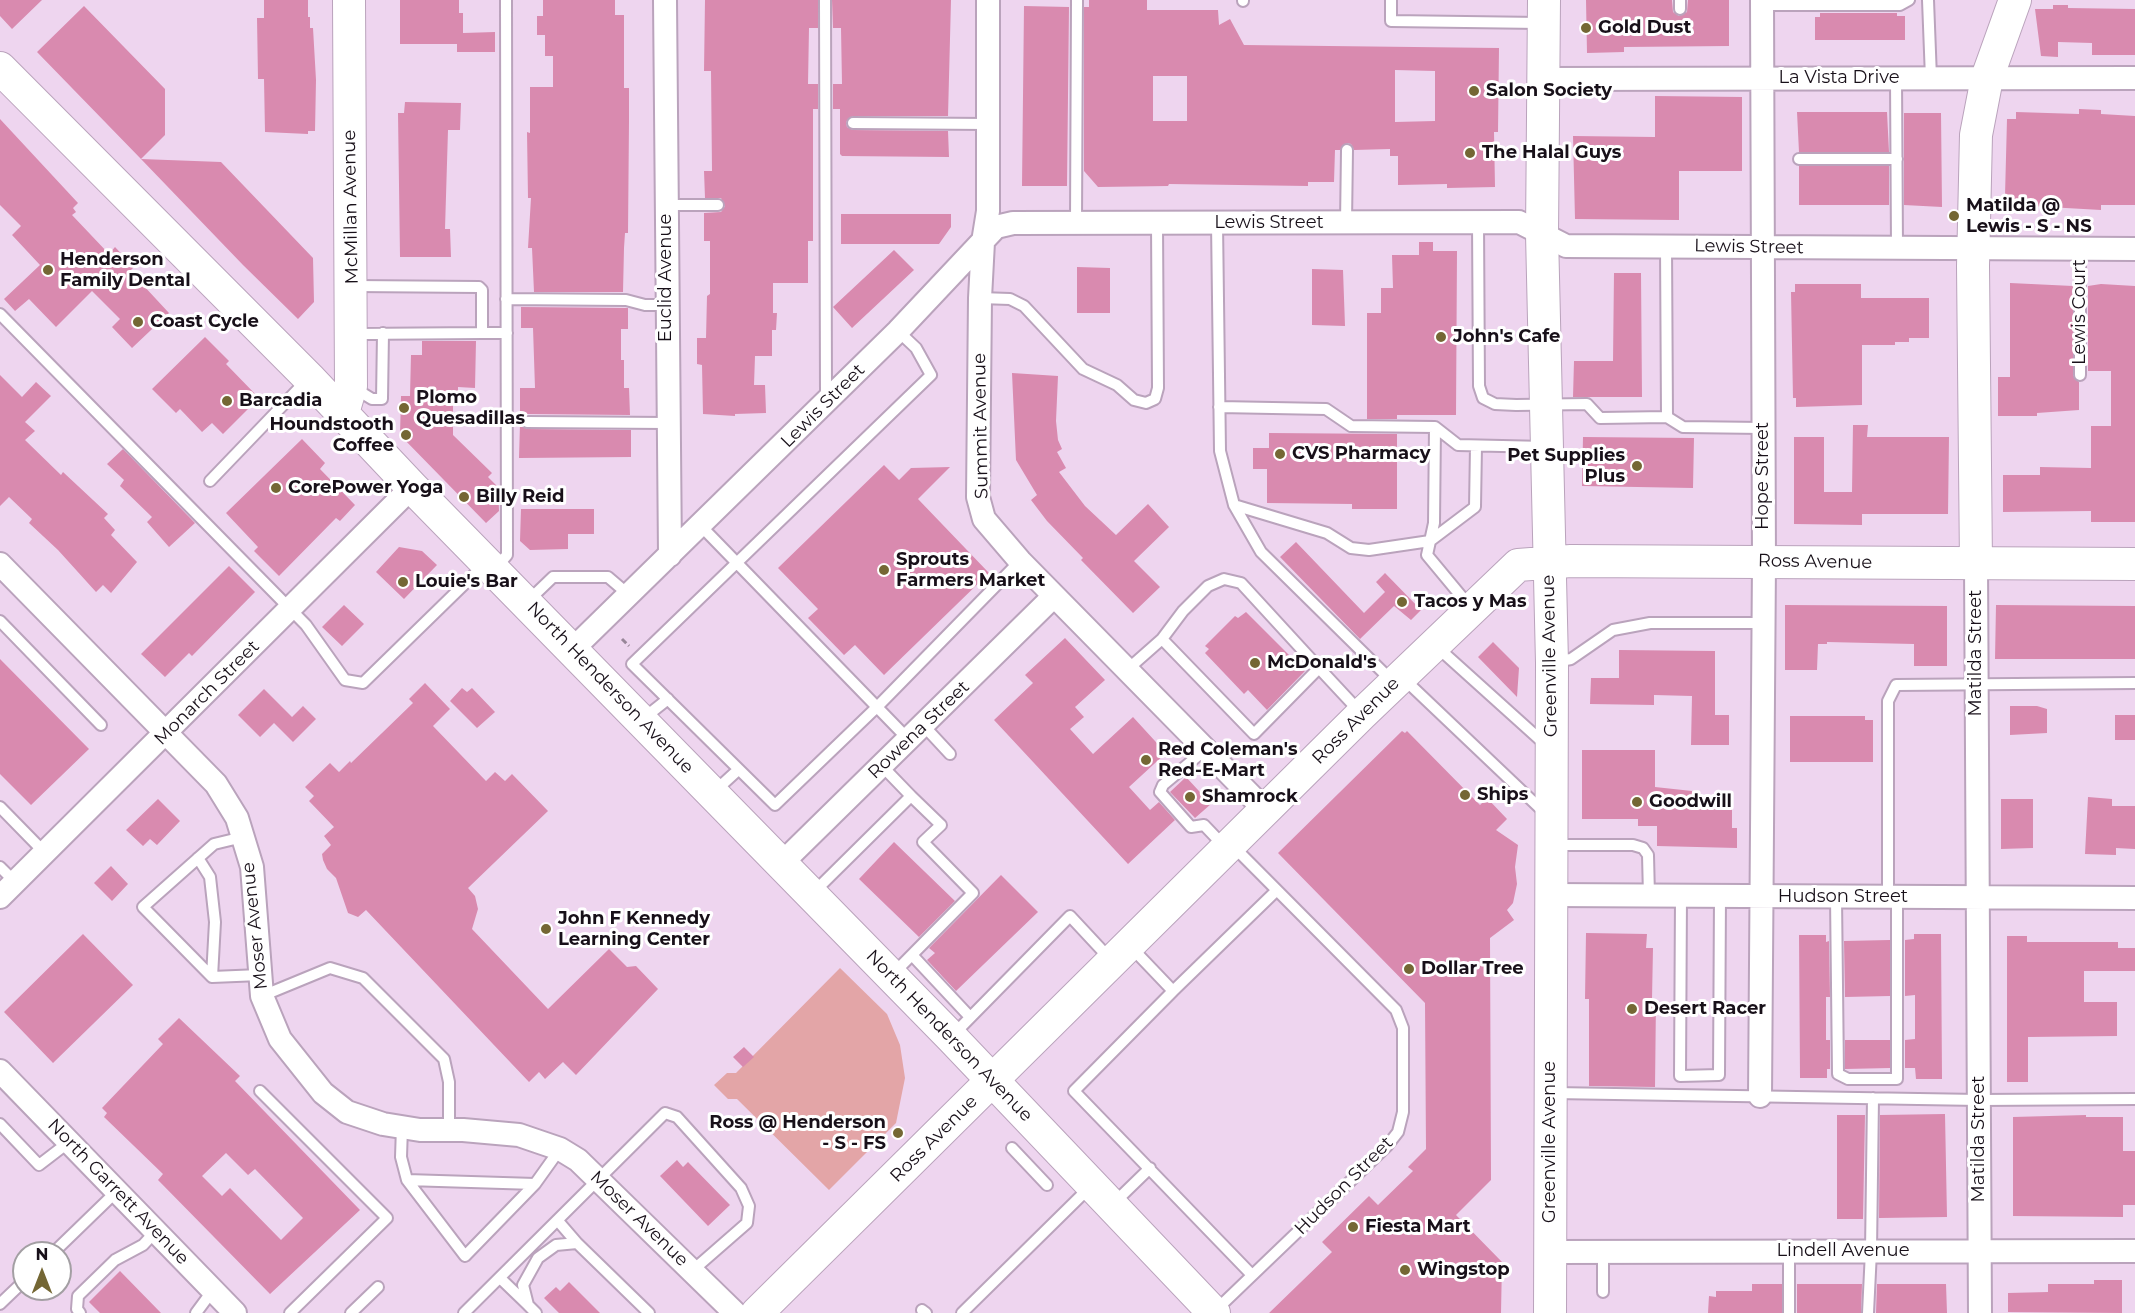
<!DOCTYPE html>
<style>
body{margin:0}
#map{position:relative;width:2135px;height:1313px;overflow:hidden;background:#eed5ef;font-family:Montserrat,sans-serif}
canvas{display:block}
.north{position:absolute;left:12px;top:1241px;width:60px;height:60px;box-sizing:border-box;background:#fff;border:2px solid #a39fa3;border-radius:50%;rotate:0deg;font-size:16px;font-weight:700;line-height:24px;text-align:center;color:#181019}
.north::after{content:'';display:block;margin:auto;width:21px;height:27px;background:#746734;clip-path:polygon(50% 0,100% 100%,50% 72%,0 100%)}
</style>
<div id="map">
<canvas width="2135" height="1313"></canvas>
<div class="north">N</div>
</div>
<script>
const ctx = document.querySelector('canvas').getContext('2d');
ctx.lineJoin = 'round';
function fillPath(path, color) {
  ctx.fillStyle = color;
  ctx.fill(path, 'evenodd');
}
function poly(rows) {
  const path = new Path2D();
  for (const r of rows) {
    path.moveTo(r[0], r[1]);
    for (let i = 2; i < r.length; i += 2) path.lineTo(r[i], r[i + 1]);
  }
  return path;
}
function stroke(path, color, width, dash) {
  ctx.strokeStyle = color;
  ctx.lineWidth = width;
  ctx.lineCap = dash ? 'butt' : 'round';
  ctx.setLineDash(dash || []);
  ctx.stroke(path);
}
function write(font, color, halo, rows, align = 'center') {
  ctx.font = font + ' Montserrat,sans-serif';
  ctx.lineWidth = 6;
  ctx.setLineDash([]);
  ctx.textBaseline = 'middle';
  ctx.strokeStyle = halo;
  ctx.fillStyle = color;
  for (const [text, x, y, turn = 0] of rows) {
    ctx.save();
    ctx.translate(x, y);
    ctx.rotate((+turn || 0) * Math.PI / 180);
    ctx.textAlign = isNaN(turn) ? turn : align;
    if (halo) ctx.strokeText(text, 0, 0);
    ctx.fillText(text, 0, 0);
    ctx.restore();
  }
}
fillPath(poly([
 [840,968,887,1014,900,1045,905,1078,896,1123,829,1190,737,1099,728,1099,714,1085,727,1073,736,1073]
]), '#e3a5a7');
fillPath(poly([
 [0,0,42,0,12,29,0,16],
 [264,0,308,0,308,17,310,17,310,28,313,28,316,80,315,131,308,131,308,134,265,132,264,79,258,79,257,18,264,18],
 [400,0,459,0,459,13,463,13,463,33,495,32,495,52,457,52,457,44,400,44],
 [543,0,615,0,615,15,624,15,624,88,629,88,629,121,628,233,625,233,624,248,623,292,534,292,532,248,528,248,531,198,528,198,527,132,530,133,530,87,553,87,553,56,545,56,545,35,537,35,537,16,543,16],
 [705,0,818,0,818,28,809,28,808,84,818,84,818,109,813,109,813,241,808,241,808,283,773,283,773,313,777,313,776,330,772,330,772,356,755,356,754,385,765,385,766,413,735,414,735,416,703,414,702,365,697,364,697,338,706,338,707,296,710,294,710,241,704,241,704,213,721,212,725,206,721,198,705,198,704,171,712,171,711,71,704,71],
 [832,0,951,0,948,116,853,116,846,122,847,127,853,130,948,131,949,157,842,156,840,154,840,109,833,109,833,84,842,84,841,28,833,28],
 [1089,0,1147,0,1147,10,1218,10,1219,25,1230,19,1244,45,1499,48,1498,132,1494,132,1495,187,1447,188,1447,184,1398,185,1398,156,1390,156,1390,149,1354,150,1351,144,1347,143,1340,150,1335,150,1334,182,1308,182,1308,186,1169,184,1168,186,1098,187,1084,171,1084,7,1089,7],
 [1395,70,1435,71,1435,121,1395,122],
 [1153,76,1187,76,1187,121,1153,121],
 [1586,0,1672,0,1673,12,1679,16,1687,12,1688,0,1729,0,1729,46,1624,47,1624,52,1587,53],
 [2053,5,2068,5,2068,8,2135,9,2135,55,2092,55,2092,43,2058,42,2058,57,2041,56,2035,9,2053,9],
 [84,6,165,89,165,135,141,159,37,52],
 [1024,6,1069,7,1067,186,1022,186],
 [1820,13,1897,13,1897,16,1905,16,1905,40,1815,40,1815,17,1820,17],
 [1655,96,1742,97,1742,171,1679,171,1679,220,1575,219,1573,136,1655,137],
 [405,102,461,103,460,130,448,130,445,229,450,229,451,257,400,257,398,113,404,113],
 [2079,109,2101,110,2101,114,2135,116,2135,205,2101,205,2101,210,2013,205,2013,196,2005,196,2007,119,2016,119,2016,112,2079,114],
 [1797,112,1887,112,1889,152,1799,152],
 [1904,113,1941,113,1942,207,1904,205],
 [0,119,78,203,73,208,76,212,72,215,109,254,115,247,134,267,130,271,169,313,132,348,112,327,120,319,92,291,56,327,29,299,15,311,4,299,40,265,12,235,21,226,0,205],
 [141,159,221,162,313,258,314,302,298,319,243,265],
 [1799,166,1889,166,1889,205,1799,205],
 [841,214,951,214,951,227,939,244,841,244],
 [1419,242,1433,242,1433,251,1457,251,1456,415,1397,415,1397,419,1367,419,1367,313,1381,313,1381,288,1393,288,1392,255,1419,255],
 [894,250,914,270,852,328,833,307],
 [1077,267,1110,268,1110,313,1077,313],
 [1312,269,1343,270,1345,326,1312,325],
 [1614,273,1641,273,1642,397,1573,397,1574,361,1613,361],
 [2010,283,2073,286,2073,375,2079,382,2079,410,2037,413,2037,416,1998,416,1998,377,2010,377],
 [1795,284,1861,284,1861,298,1929,298,1929,338,1909,338,1909,342,1895,342,1895,345,1862,345,1862,405,1796,407,1796,398,1793,398,1791,292,1795,292],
 [2101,284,2135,286,2135,522,2091,522,2091,511,2003,512,2003,475,2040,475,2040,467,2091,468,2091,426,2111,426,2111,371,2088,371,2088,286],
 [521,307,628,308,628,329,621,329,621,360,624,360,624,388,629,388,630,415,527,414,520,420,520,388,535,388,533,328,521,328],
 [205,337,229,361,226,364,259,398,223,434,212,423,202,432,180,409,176,413,152,389],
 [422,341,476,341,475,388,458,387,458,397,453,397,453,435,492,473,488,477,498,487,499,511,486,523,400,435,401,396,410,396,411,355,422,355],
 [1012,373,1058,376,1056,421,1058,440,1062,449,1057,452,1066,468,1059,472,1085,506,1116,535,1148,504,1169,527,1134,561,1160,587,1133,613,1081,560,1083,558,1047,521,1031,500,1037,495,1016,460],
 [0,375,22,397,36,382,51,396,25,422,35,431,25,440,61,475,63,472,108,514,104,518,115,530,111,535,137,562,111,593,103,585,96,592,58,550,29,523,32,519,9,497,0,506],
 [520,424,527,429,631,430,631,457,519,458],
 [1853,425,1868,425,1867,437,1949,437,1948,514,1862,514,1862,525,1794,524,1794,437,1824,437,1824,492,1852,492],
 [1269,433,1397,434,1397,509,1352,509,1352,504,1267,503,1267,469,1253,469,1253,448,1269,448],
 [1583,437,1694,438,1693,488,1582,486],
 [302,439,325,463,320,469,355,505,340,521,336,518,279,576,254,551,258,547,226,513],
 [123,449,195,523,169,547,147,522,152,517,120,486,124,480,107,464],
 [884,465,899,480,911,468,950,467,918,499,989,573,884,675,855,645,844,655,808,618,818,609,778,568],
 [521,509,594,509,594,534,568,534,568,549,530,550,520,541],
 [1296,542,1364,613,1385,592,1376,582,1385,573,1421,610,1411,620,1394,606,1360,639,1280,557],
 [399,547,422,551,437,565,404,599,376,572],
 [229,566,255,592,192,656,189,653,165,677,141,654],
 [344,605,364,624,342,646,322,627],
 [1785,605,1947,606,1947,666,1914,666,1914,644,1827,642,1827,644,1818,644,1817,670,1785,670],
 [1996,605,2135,606,2135,659,1995,659],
 [1246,612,1305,671,1267,710,1248,690,1244,694,1205,653,1209,649,1205,646,1235,616,1238,618],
 [1065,638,1105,680,1075,707,1084,717,1070,729,1093,754,1133,717,1166,753,1129,787,1150,810,1159,802,1175,820,1128,864,994,720,1033,683,1025,675],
 [1493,642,1519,668,1517,697,1478,657],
 [1619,650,1715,651,1715,715,1729,715,1729,745,1691,745,1692,696,1654,695,1654,705,1590,704,1591,678,1619,678],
 [0,659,89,749,31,805,0,774],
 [425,683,450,709,433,726,486,781,495,772,505,781,512,774,548,811,468,888,475,896,478,909,472,929,548,1009,609,949,627,967,636,966,658,989,576,1075,563,1062,545,1079,539,1072,529,1082,366,910,358,917,348,913,336,878,327,869,323,860,322,854,331,845,324,836,334,827,309,801,314,796,305,787,330,763,339,772,350,761,351,763,413,703,409,699],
 [462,688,467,692,472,688,495,712,477,728,450,701],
 [264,689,292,717,303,706,316,719,293,742,274,723,260,737,238,715],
 [2010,706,2037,706,2047,709,2047,733,2010,735],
 [2115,715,2135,715,2135,740,2115,740],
 [1790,716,1865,716,1865,720,1873,720,1873,762,1790,762],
 [1402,731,1405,733,1407,731,1480,805,1487,798,1507,819,1496,830,1518,845,1515,867,1517,884,1513,903,1507,910,1514,920,1490,938,1491,1180,1456,1215,1502,1262,1501,1313,1269,1313,1332,1252,1322,1242,1369,1196,1378,1205,1413,1171,1408,1167,1426,1149,1425,1003,1278,853],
 [1582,750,1655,750,1655,787,1692,791,1692,799,1732,799,1732,828,1737,828,1737,848,1657,846,1657,826,1638,826,1638,819,1582,819],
 [1186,777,1211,804,1195,818,1170,792],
 [2088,797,2112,799,2112,806,2135,806,2135,849,2116,848,2116,855,2085,854],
 [158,799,180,821,157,845,150,839,143,846,126,830],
 [2001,799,2033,799,2033,848,2001,849],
 [894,842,955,901,919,937,859,879],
 [111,866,128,884,112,901,94,883],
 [1001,875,1038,912,956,991,927,960,935,953,929,948],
 [1586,933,1647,934,1646,948,1653,948,1652,999,1656,999,1655,1087,1589,1086,1589,999,1585,999],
 [83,934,133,985,53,1063,4,1012],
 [1914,934,1941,934,1942,1079,1916,1079,1915,1068,1905,1068,1905,1040,1915,1039,1915,995,1905,996,1905,940,1914,939],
 [1799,935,1826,935,1826,942,1829,941,1830,997,1826,997,1826,1040,1830,1040,1830,1069,1827,1069,1827,1078,1800,1078],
 [2007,936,2027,936,2027,942,2118,942,2118,948,2135,948,2135,971,2084,971,2084,1002,2117,1002,2117,1036,2028,1037,2028,1082,2007,1082],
 [1890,940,1890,996,1845,997,1844,941],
 [179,1018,240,1076,235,1081,360,1210,270,1294,158,1180,163,1174,104,1117,107,1113,102,1108,163,1044,158,1039],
 [226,1153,248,1175,255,1169,303,1218,281,1240,230,1188,222,1196,202,1176],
 [1845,1040,1890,1040,1890,1068,1845,1069],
 [744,1047,754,1057,743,1067,733,1057],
 [1945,1114,1947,1217,1879,1218,1880,1115],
 [1837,1115,1865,1115,1863,1219,1837,1219],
 [2086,1115,2086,1117,2123,1117,2123,1151,2135,1151,2135,1205,2123,1205,2123,1217,2013,1216,2013,1117],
 [677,1160,683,1167,688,1162,730,1205,708,1226,660,1176],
 [120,1271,161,1313,100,1313,89,1302],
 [2094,1280,2122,1280,2122,1313,2008,1312,2008,1293,2048,1292,2048,1284,2094,1284],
 [569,1282,600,1313,559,1313,544,1298,556,1287,560,1291],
 [1752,1284,1782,1284,1782,1313,1708,1313,1709,1296,1716,1297,1716,1291,1752,1291],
 [1797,1284,1862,1284,1861,1313,1797,1313],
 [1877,1284,1946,1284,1947,1313,1876,1313]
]), '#d98aaf');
const lane = poly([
 [825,0,826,399],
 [1243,0,1243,1],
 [1391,0,1391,21,1540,23],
 [1928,0,1931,78],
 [1762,5,1900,5,1909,0],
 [1680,9,1680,0],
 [1896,78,1897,248],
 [853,123,987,124],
 [1799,159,1897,159],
 [666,205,718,205],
 [1478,222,1479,386,1483,398,1495,404,1516,405,1587,404,1600,418,1667,417,1683,427,1763,428],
 [1076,223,1077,0],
 [1217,223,1220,451,1234,505,1261,552,1392,681],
 [1346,223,1347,150],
 [1666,246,1667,417],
 [2080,249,2080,375],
 [354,286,479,287,482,290,482,333,354,334],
 [980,298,1010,299,1024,306,1083,369,1117,385,1134,400,1146,403,1155,399,1158,388,1157,223],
 [506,299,626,300,645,305,666,305],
 [0,314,306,625,345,680,363,683,485,564],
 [898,331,916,348,931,375,632,664,775,805,878,706,1020,561],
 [482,333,507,333],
 [354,388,372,399,382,399,383,333],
 [1219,407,1326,409,1351,426,1435,427,1458,445,1546,447],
 [527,422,667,423],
 [1435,427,1434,523,1427,555,1471,608],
 [210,481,307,380],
 [1234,505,1327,533,1351,548,1369,550,1430,541,1475,507,1476,446],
 [701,526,909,740],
 [495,569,507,555,506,0],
 [527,602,553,577,608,577,629,595],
 [0,621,101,725],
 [1436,646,1547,746],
 [1555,662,1571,659,1613,630,1650,623,1763,623],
 [1319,668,1254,734,1162,639,1183,611,1208,586,1224,579,1241,583,1319,668,1360,712],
 [1128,669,1162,639],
 [1404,679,1545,813],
 [644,718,668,699],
 [924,726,950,754],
 [1206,749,1163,785,1160,792,1191,827,1204,825,1225,847],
 [715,791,738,770],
 [0,807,45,853],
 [243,837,214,844,143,907,212,977,260,975],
 [1554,845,1633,845,1643,848,1648,855,1649,896],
 [198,858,210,877,215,922,212,977],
 [0,867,15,882],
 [813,893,911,796,882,766],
 [1681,896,1680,1076,1719,1075,1720,896],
 [1836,897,1838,1074,1848,1079,1897,1079,1897,897],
 [1888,897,1888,701,1896,685,2135,683],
 [1130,946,1173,991,1276,891],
 [912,955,970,1017],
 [892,975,973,893,923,842,941,825,911,796],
 [1173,991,1074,1091,1252,1275],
 [262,996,330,968,363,978,444,1059,449,1082,449,1130],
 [953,1035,1070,916,1111,960],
 [260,1091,387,1218,290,1313],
 [1554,1093,1979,1100,2135,1099],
 [0,1124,39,1165,69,1142],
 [402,1127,401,1157,407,1180,535,1184,560,1149],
 [1012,1148,1047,1185],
 [407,1180,465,1256,535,1184],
 [1114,1203,1150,1168],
 [558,1221,577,1243],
 [1789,1250,1789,1313],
 [1603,1252,1603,1292],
 [53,1253,117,1191],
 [500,1278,528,1305],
 [0,1304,24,1281],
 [922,1310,926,1313],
 [1216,1310,1387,1146,1398,1132,1403,1112,1403,1028,1396,1010,1232,845],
 [80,1313,77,1309,78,1296,115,1260,143,1245,156,1231],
 [196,1313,213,1290],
 [351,1313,378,1287],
 [464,1313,665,1113,677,1117,741,1188,749,1206,747,1223,692,1271],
 [536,1313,528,1305,523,1285,538,1258,556,1245,577,1243,649,1313],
 [962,1313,1090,1187],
 [1868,1313,1871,1251,1873,1098]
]);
const street = poly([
 [665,0,670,555],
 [988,0,988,211,983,242,980,298,978,497,984,519,1020,561,1266,811],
 [1544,79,2135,78],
 [0,564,216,784,237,818,252,867,262,996,280,1039,323,1093,347,1112,383,1124,420,1130,463,1130,519,1135,560,1149,578,1160,735,1313],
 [1976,564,1980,1313],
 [572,650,898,331,996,227,1013,223,1519,222,1566,246,2135,249],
 [782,863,1054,596],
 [1550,895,2135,898],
 [0,897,412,487],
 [0,1071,235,1313],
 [1760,1096,1764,562,1762,0],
 [1551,1252,2135,1251]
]);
const secondary = poly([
 [1544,0,1542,234,1552,663,1550,1313],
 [0,68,309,378,412,487,951,1037,1214,1313],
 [343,413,351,386,349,0],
 [1976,564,1973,266,1976,135,1987,78,2015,0],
 [757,1313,1362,714,1518,565,1571,561,2135,564]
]);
stroke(lane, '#baa3bc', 14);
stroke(street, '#baa3bc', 26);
stroke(secondary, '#baa3bc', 34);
stroke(poly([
 [622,639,629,646]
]), '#988699', 3, [6, 3]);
stroke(lane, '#fff', 10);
stroke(street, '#fff', 22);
stroke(secondary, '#fff', 32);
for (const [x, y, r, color] of [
 [1586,28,6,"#746734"],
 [1474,91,6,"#746734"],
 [1470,153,6,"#746734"],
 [1954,216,6,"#746734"],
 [48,270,6,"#746734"],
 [138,322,6,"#746734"],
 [1441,337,6,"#746734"],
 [227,401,6,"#746734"],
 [404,408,6,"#746734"],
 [406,435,6,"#746734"],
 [1280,454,6,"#746734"],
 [1637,466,6,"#746734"],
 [276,488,6,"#746734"],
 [464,497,6,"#746734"],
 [884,570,6,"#746734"],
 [403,582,6,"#746734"],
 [1402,602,6,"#746734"],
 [1255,663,6,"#746734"],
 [1146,760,6,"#746734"],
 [1465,795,6,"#746734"],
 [1190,797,6,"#746734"],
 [1637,802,6,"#746734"],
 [546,929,6,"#746734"],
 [1409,969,6,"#746734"],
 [1632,1009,6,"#746734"],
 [898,1133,6,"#746734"],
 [1353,1227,6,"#746734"],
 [1405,1270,6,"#746734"]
]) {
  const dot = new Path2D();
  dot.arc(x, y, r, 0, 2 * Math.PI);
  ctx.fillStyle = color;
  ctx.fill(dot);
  stroke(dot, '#fff', 2);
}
write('bold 18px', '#181019', '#fff', [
 ["Gold Dust",1598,28],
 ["Salon Society",1486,91],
 ["The Halal Guys",1482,153],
 ["Matilda @",1966,206],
 ["Lewis - S - NS",1966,227],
 ["Henderson",60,260],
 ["Family Dental",60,281],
 ["Coast Cycle",150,322],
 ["John's Cafe",1453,337],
 ["Plomo",416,398],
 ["Quesadillas",416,419],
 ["Barcadia",239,401],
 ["Houndstooth",394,425,"right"],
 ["Coffee",394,446,"right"],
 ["CVS Pharmacy",1292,454],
 ["Pet Supplies",1625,456,"right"],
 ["Plus",1625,477,"right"],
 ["CorePower Yoga",288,488],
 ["Billy Reid",476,497],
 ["Sprouts",896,560],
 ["Farmers Market",896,581],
 ["Louie's Bar",415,582],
 ["Tacos y Mas",1414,602],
 ["McDonald's",1267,663],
 ["Red Coleman's",1158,750],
 ["Red-E-Mart",1158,771],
 ["Ships",1477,795],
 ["Shamrock",1202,797],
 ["Goodwill",1649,802],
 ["John F Kennedy",558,919],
 ["Learning Center",558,940],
 ["Dollar Tree",1421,969],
 ["Desert Racer",1644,1009],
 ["Ross @ Henderson",886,1123,"right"],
 ["- S - FS",886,1144,"right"],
 ["Fiesta Mart",1365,1227],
 ["Wingstop",1417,1270]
], 'left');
write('18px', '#181019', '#fff', [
 ["La Vista Drive",1839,78],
 ["McMillan Avenue",351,207,-91],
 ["Lewis Street",1269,223],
 ["Lewis Street",1749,247,1],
 ["Euclid Avenue",666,278,-90],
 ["Lewis Court",2080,312,-90],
 ["Lewis Street",823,406,-45],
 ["Summit Avenue",981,426,-91],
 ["Hope Street",1763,476,-90],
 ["Ross Avenue",1815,562,1],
 ["Matilda Street",1976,653,-90],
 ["Greenville Avenue",1550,656,-91],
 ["North Henderson Avenue",610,688,46],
 ["Monarch Street",207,693,-45],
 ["Ross Avenue",1356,721,-45],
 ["Rowena Street",919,730,-44],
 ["Hudson Street",1843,897],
 ["Moser Avenue",255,926,-96],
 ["North Henderson Avenue",949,1036,46],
 ["Ross Avenue",934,1139,-45],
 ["Matilda Street",1979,1139,-90],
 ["Greenville Avenue",1550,1142,-90],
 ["Hudson Street",1344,1186,-45],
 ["North Garrett Avenue",118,1192,46],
 ["Moser Avenue",639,1219,44],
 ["Lindell Avenue",1843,1251]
]);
</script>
